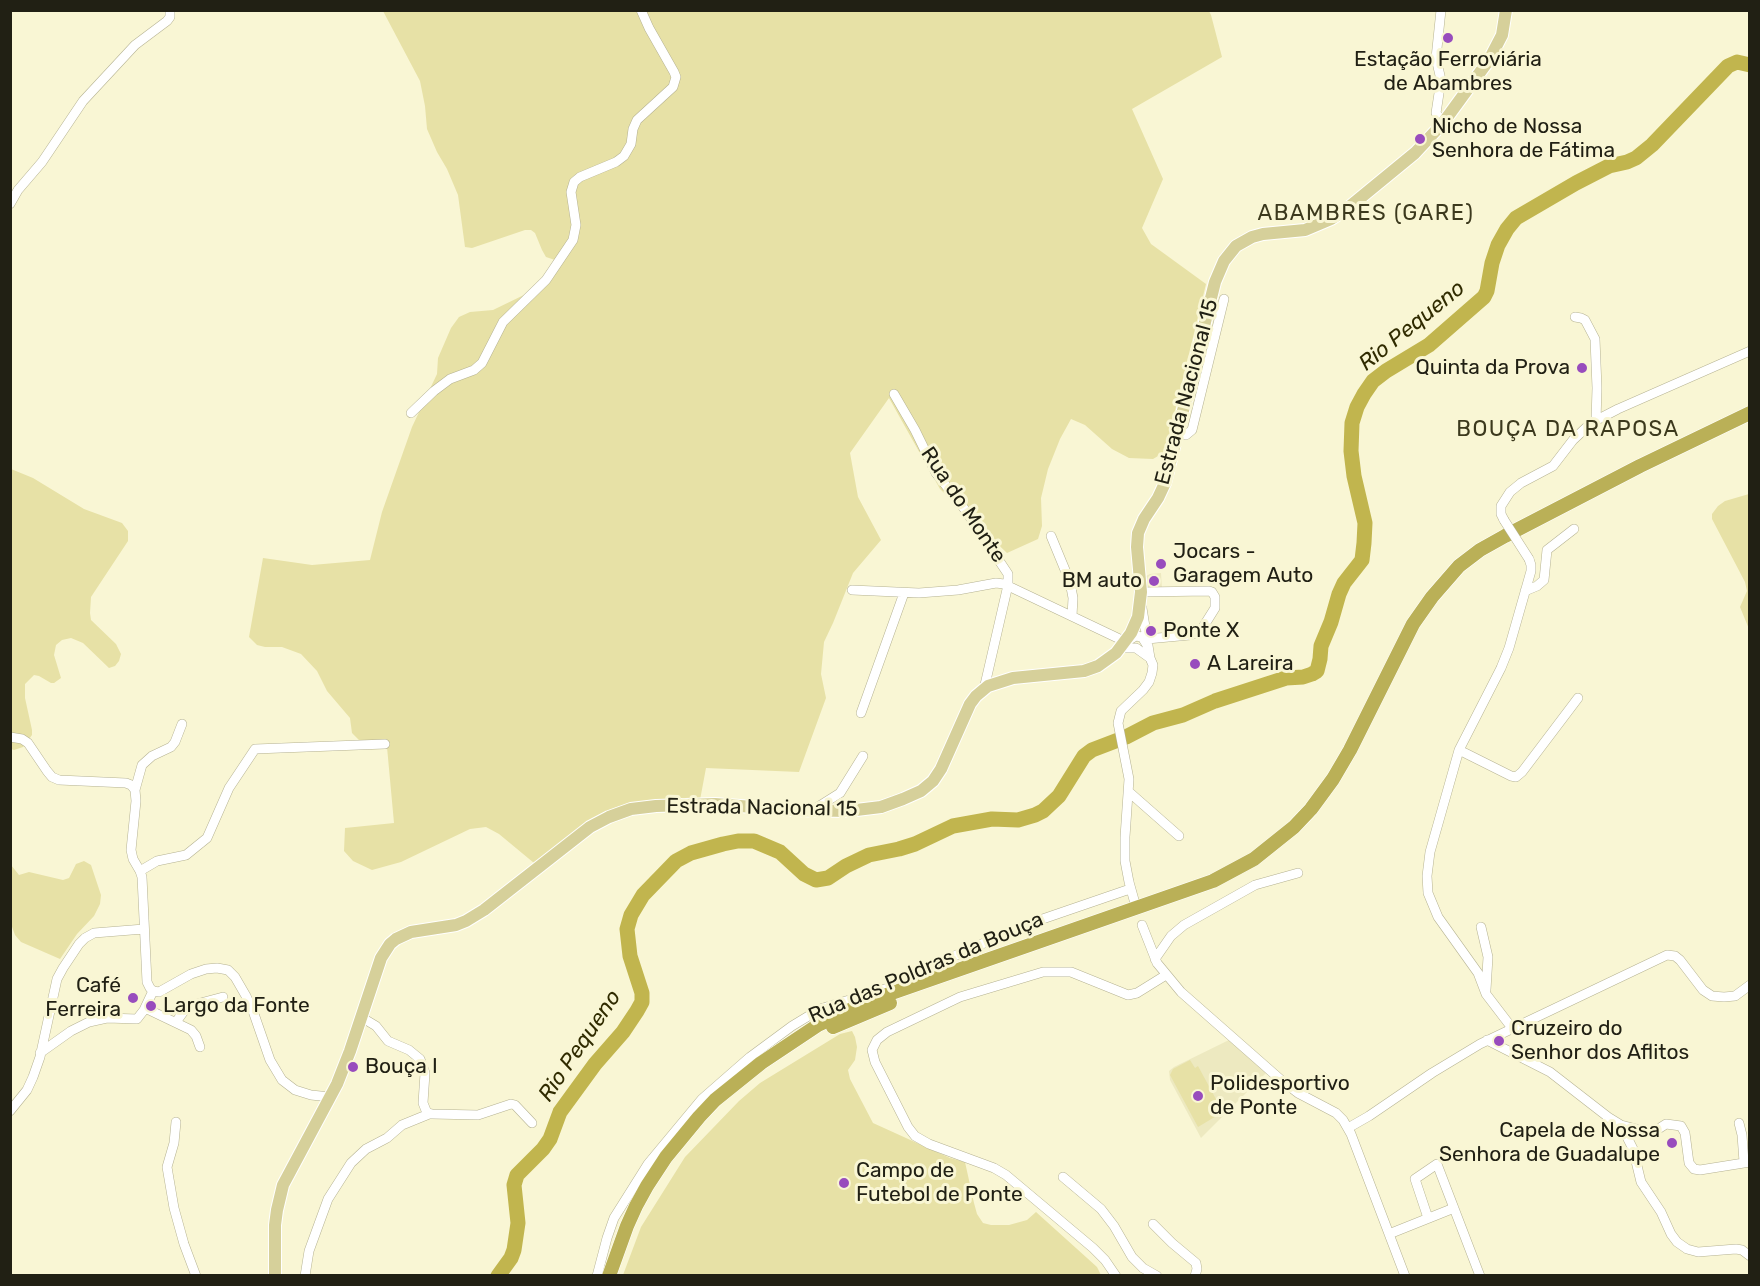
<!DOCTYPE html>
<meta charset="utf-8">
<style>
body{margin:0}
#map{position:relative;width:1760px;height:1286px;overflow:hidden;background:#f9f6d4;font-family:Rubik,sans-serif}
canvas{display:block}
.frame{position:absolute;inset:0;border:12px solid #212014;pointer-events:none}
</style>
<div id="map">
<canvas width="1760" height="1286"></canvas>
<div class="frame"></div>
</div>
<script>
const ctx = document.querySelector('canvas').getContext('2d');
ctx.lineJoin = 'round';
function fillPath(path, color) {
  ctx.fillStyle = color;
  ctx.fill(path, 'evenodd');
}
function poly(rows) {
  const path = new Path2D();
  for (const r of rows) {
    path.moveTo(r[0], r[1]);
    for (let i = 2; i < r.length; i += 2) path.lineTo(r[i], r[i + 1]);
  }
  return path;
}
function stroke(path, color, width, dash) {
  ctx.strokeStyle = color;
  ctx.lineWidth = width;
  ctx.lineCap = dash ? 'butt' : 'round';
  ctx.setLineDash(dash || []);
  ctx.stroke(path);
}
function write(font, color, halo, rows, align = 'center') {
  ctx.font = font + ' Rubik,sans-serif';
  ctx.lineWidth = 6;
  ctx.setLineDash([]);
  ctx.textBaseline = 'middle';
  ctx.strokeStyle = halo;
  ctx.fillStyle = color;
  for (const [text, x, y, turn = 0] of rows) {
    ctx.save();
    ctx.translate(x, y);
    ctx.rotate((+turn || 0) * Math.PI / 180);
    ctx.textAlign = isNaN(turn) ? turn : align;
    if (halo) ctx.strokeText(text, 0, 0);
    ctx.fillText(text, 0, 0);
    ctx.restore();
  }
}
fillPath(poly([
 [1161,573,1162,589,1147,589,1146,576,1150,574],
 [1229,1040,1266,1073,1201,1138,1170,1080,1169,1071,1174,1067]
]), '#ede9c0');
fillPath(poly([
 [383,11,1209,11,1211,15,1222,57,1132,109,1163,179,1142,228,1151,244,1206,284,1165,452,1153,459,1129,458,1112,449,1085,425,1071,419,1060,439,1048,469,1041,498,1042,526,1038,539,1007,553,940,489,889,398,850,453,858,497,881,540,853,573,833,623,824,642,821,674,826,698,799,772,706,768,700,800,627,804,615,808,589,821,534,863,499,834,486,827,470,829,401,862,372,870,353,861,344,851,345,828,394,823,387,747,366,747,352,733,350,718,327,691,317,671,301,654,282,647,265,647,257,645,249,637,263,558,312,565,370,560,382,512,412,427,437,374,438,358,451,328,459,317,470,312,493,310,528,293,543,280,555,260,546,257,542,250,535,233,531,230,525,230,472,248,465,247,458,195,447,169,437,152,427,129,425,106,420,81],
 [11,469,33,478,84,509,122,523,128,531,128,541,91,597,90,613,91,620,116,644,121,654,119,661,115,666,109,668,83,643,71,638,62,640,56,645,54,655,61,678,54,683,51,683,39,676,34,675,25,684,25,698,32,730,32,735,23,747,14,750,11,749],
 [1749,494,1750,494,1749,629,1740,607,1747,591,1745,582,1712,519,1712,514,1718,506,1725,501],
 [84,861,91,865,101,895,100,904,94,916,77,934,60,959,21,942,15,935,11,924,11,865,19,875,29,872,63,880,69,878,76,864],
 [852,1031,855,1037,857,1047,855,1060,848,1070,850,1079,873,1123,950,1158,965,1162,974,1203,977,1214,983,1223,991,1225,1009,1225,1027,1220,1036,1212,1097,1267,1101,1275,623,1275,641,1227,685,1157,739,1101,760,1083,840,1034],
 [1190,1060,1195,1068,1198,1066,1223,1112,1198,1127,1170,1075,1173,1069]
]), '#e7e1a6');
stroke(poly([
 [498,1276,511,1258,514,1250,518,1223,514,1185,517,1175,543,1149,550,1139,560,1112,595,1064,623,1032,637,1011,642,1002,642,993,630,956,627,929,631,915,643,895,676,861,691,853,723,844,738,841,754,841,780,852,804,874,816,880,828,878,846,866,869,855,899,849,915,844,953,826,992,819,1018,820,1035,815,1043,811,1059,796,1084,756,1092,750,1126,737,1153,723,1183,715,1215,701,1286,678,1303,677,1312,674,1317,671,1320,659,1321,646,1331,622,1339,594,1344,583,1362,560,1364,543,1365,523,1354,476,1351,451,1352,423,1357,407,1364,394,1373,381,1386,371,1429,345,1484,297,1487,291,1492,263,1498,245,1507,229,1516,218,1576,183,1609,166,1627,162,1636,158,1652,145,1728,66,1737,62,1750,65]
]), '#c1b54e', 15);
const minor = poly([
 [1441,10,1436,58,1441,80,1436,113,1443,123],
 [10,204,18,190,42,162,83,101,135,45,167,21,170,17,170,10],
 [1575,317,1581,318,1585,320,1595,339,1597,388,1596,421],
 [894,394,915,430,936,473,966,511,1008,574,1008,585,984,689],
 [411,413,434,391,450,379,474,370,482,363,503,322,546,280,573,240,576,225,571,192,574,182,580,177,616,162,624,156,631,144,633,129,637,120,673,87,676,77,674,72,649,28,641,10],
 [1177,434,1186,435,1192,430,1224,299],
 [1504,520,1501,514,1501,506,1510,492,1521,483,1553,466,1573,440,1591,423,1618,409,1750,351],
 [1051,536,1070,582,1073,598,1072,616],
 [852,590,919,593,958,590,996,583,1004,584,1126,642,1136,636,1142,637,1147,645],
 [1525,591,1537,586,1544,580,1547,550,1574,529],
 [1141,592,1209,591,1212,592,1215,597,1215,608,1200,632,1190,635,1147,639],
 [1121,648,1136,648,1150,658],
 [861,713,904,593],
 [10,737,22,739,28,743,47,771,52,777,59,780,126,783,131,785,135,790,136,801,131,850,133,859,140,871,142,877,147,982,150,988,153,991,159,992,191,974,206,969,217,968,228,970,235,977,246,996,253,1011,270,1060,282,1080,295,1090,311,1095,330,1097],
 [1459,750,1511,776,1516,777,1522,772,1578,698],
 [135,790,142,765,152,756,171,747,175,742,182,724],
 [1129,792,1179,836],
 [813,810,840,793,863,756],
 [140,871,157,861,186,855,207,838,229,788,255,749,385,744],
 [1136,907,1129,882,1125,861,1125,837,1129,779,1118,723,1121,711,1143,690,1149,682,1152,673,1153,665,1150,658,1142,608],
 [1142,925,1157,963,1181,992,1281,1080,1298,1093,1336,1113,1343,1120,1351,1134,1405,1276],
 [1481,927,1488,957,1486,990],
 [1155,959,1171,936,1184,925,1255,885,1298,873],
 [145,1008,191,1030,196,1036,200,1047],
 [361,1017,376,1026,388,1041,409,1050,420,1059,425,1073,423,1103,427,1113,432,1114,478,1115,511,1104,515,1105,532,1123],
 [176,1022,184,1011,193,1005,223,997],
 [1512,1028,1486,994,1478,973,1438,917,1428,893,1427,876,1430,852,1459,750,1501,668,1509,648,1531,571,1531,565,1529,559],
 [1487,1040,1550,1072,1608,1117,1621,1125,1652,1133,1666,1124,1681,1126,1685,1133,1689,1163,1694,1169,1700,1170,1750,1162],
 [40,1053,71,1031,89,1022,107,1018,137,1019,144,1010,153,991],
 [10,1111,27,1090,33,1077,40,1057,57,979,63,968,79,944,85,938,94,933,144,929],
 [176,1122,174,1143,167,1167,174,1208,184,1244,196,1276],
 [1739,1123,1742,1135,1744,1162],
 [1621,1125,1633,1149,1641,1182,1661,1212,1671,1234,1677,1242,1687,1249,1698,1252,1736,1249,1742,1250,1750,1256],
 [1348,1128,1369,1116,1432,1073,1480,1044,1667,955,1675,956,1680,960,1703,990,1712,996,1724,997,1735,996,1750,985],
 [1063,1177,1101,1209,1114,1226,1132,1257,1143,1268,1157,1276],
 [1428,1218,1415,1179,1437,1164,1480,1276],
 [1153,1224,1172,1243,1196,1263,1197,1269,1195,1276],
 [1389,1234,1454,1208],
 [305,1276,309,1251,328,1199,351,1163,366,1149,387,1138,402,1125,429,1114],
 [597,1276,607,1238,614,1218,648,1164,702,1099,750,1057,792,1026,820,1009,888,988,938,963,1028,924,1130,889],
 [1116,1276,1105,1260,1093,1248,1006,1175,994,1168,929,1144,915,1136,908,1127,875,1062,872,1050,877,1040,887,1032,960,997,1043,972,1071,972,1128,995,1137,993,1166,975]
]);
const major = poly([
 [275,1276,275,1225,277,1210,283,1185,337,1084,350,1051,381,958,390,944,396,939,411,932,456,925,466,921,484,910,590,827,609,817,631,809,656,806,715,804,790,810,848,811,881,807,903,799,921,791,933,781,941,769,970,704,976,696,988,686,1013,678,1084,671,1098,666,1116,653,1131,633,1138,617,1141,592,1137,547,1138,533,1144,519,1158,498,1165,483,1215,282,1224,261,1236,246,1252,237,1263,234,1305,230,1331,219,1348,208,1415,153,1443,123,1489,60,1502,35,1506,10]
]);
const highway = poly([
 [833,1027,890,1003],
 [609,1276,627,1226,636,1206,647,1186,666,1157,699,1117,715,1100,761,1063,818,1025,869,1001,1213,881,1254,859,1294,827,1311,809,1333,779,1350,750,1413,624,1432,597,1459,566,1480,550,1505,536,1640,466,1750,413]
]);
stroke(minor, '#b5b292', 10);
stroke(major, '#fff', 14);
stroke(highway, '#fff', 15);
stroke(minor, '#fff', 9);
stroke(major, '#d6d09a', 12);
stroke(highway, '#bab057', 14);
const minorBridge = poly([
 [1504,520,1529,559]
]);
stroke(minorBridge, '#b5b292', 10, []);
stroke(minorBridge, '#fff', 9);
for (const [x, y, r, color] of [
 [1448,38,6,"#984cbd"],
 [1420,139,6,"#984cbd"],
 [1582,368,6,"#984cbd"],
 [1161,564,6,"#984cbd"],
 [1154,581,6,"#984cbd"],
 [1151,631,6,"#984cbd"],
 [1195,664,6,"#984cbd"],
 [133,998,6,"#984cbd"],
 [151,1006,6,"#984cbd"],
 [1499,1041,6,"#984cbd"],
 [353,1067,6,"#984cbd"],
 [1198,1096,6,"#984cbd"],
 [1672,1143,6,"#984cbd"],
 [844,1183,6,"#984cbd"]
]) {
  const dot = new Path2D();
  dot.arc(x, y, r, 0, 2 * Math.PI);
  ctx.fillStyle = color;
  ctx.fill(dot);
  stroke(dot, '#f9f6d4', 2);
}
write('21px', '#212014', '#f9f6d4', [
 ["Estação Ferroviária",1448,60,"center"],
 ["de Abambres",1448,84,"center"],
 ["Nicho de Nossa",1432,127],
 ["Senhora de Fátima",1432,151],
 ["Quinta da Prova",1570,368,"right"],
 ["Jocars -",1173,552],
 ["Garagem Auto",1173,576],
 ["BM auto",1142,581,"right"],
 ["Ponte X",1163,631],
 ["A Lareira",1207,664],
 ["Café",121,986,"right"],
 ["Ferreira",121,1010,"right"],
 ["Largo da Fonte",163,1006],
 ["Cruzeiro do",1511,1029],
 ["Senhor dos Aflitos",1511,1053],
 ["Bouça I",365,1067],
 ["Polidesportivo",1210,1084],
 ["de Ponte",1210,1108],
 ["Capela de Nossa",1660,1131,"right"],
 ["Senhora de Guadalupe",1660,1155,"right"],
 ["Campo de",856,1171],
 ["Futebol de Ponte",856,1195]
], 'left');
write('21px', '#212014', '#f9f6d4', [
 ["Estrada Nacional 15",1187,392,-75],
 ["Rua do Monte",963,505,56],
 ["Estrada Nacional 15",762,808,1],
 ["Rua das Poldras da Bouça",926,968,-23]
]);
ctx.letterSpacing = '1.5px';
write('22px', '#3c391d', '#f9f6d4', [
 ["ABAMBRES (GARE)",1366,214],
 ["BOUÇA DA RAPOSA",1568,430]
]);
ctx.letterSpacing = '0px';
write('italic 22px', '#302b00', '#f9f6d4', [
 ["Rio Pequeno",1412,326,-39],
 ["Rio Pequeno",580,1046,-56]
]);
</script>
